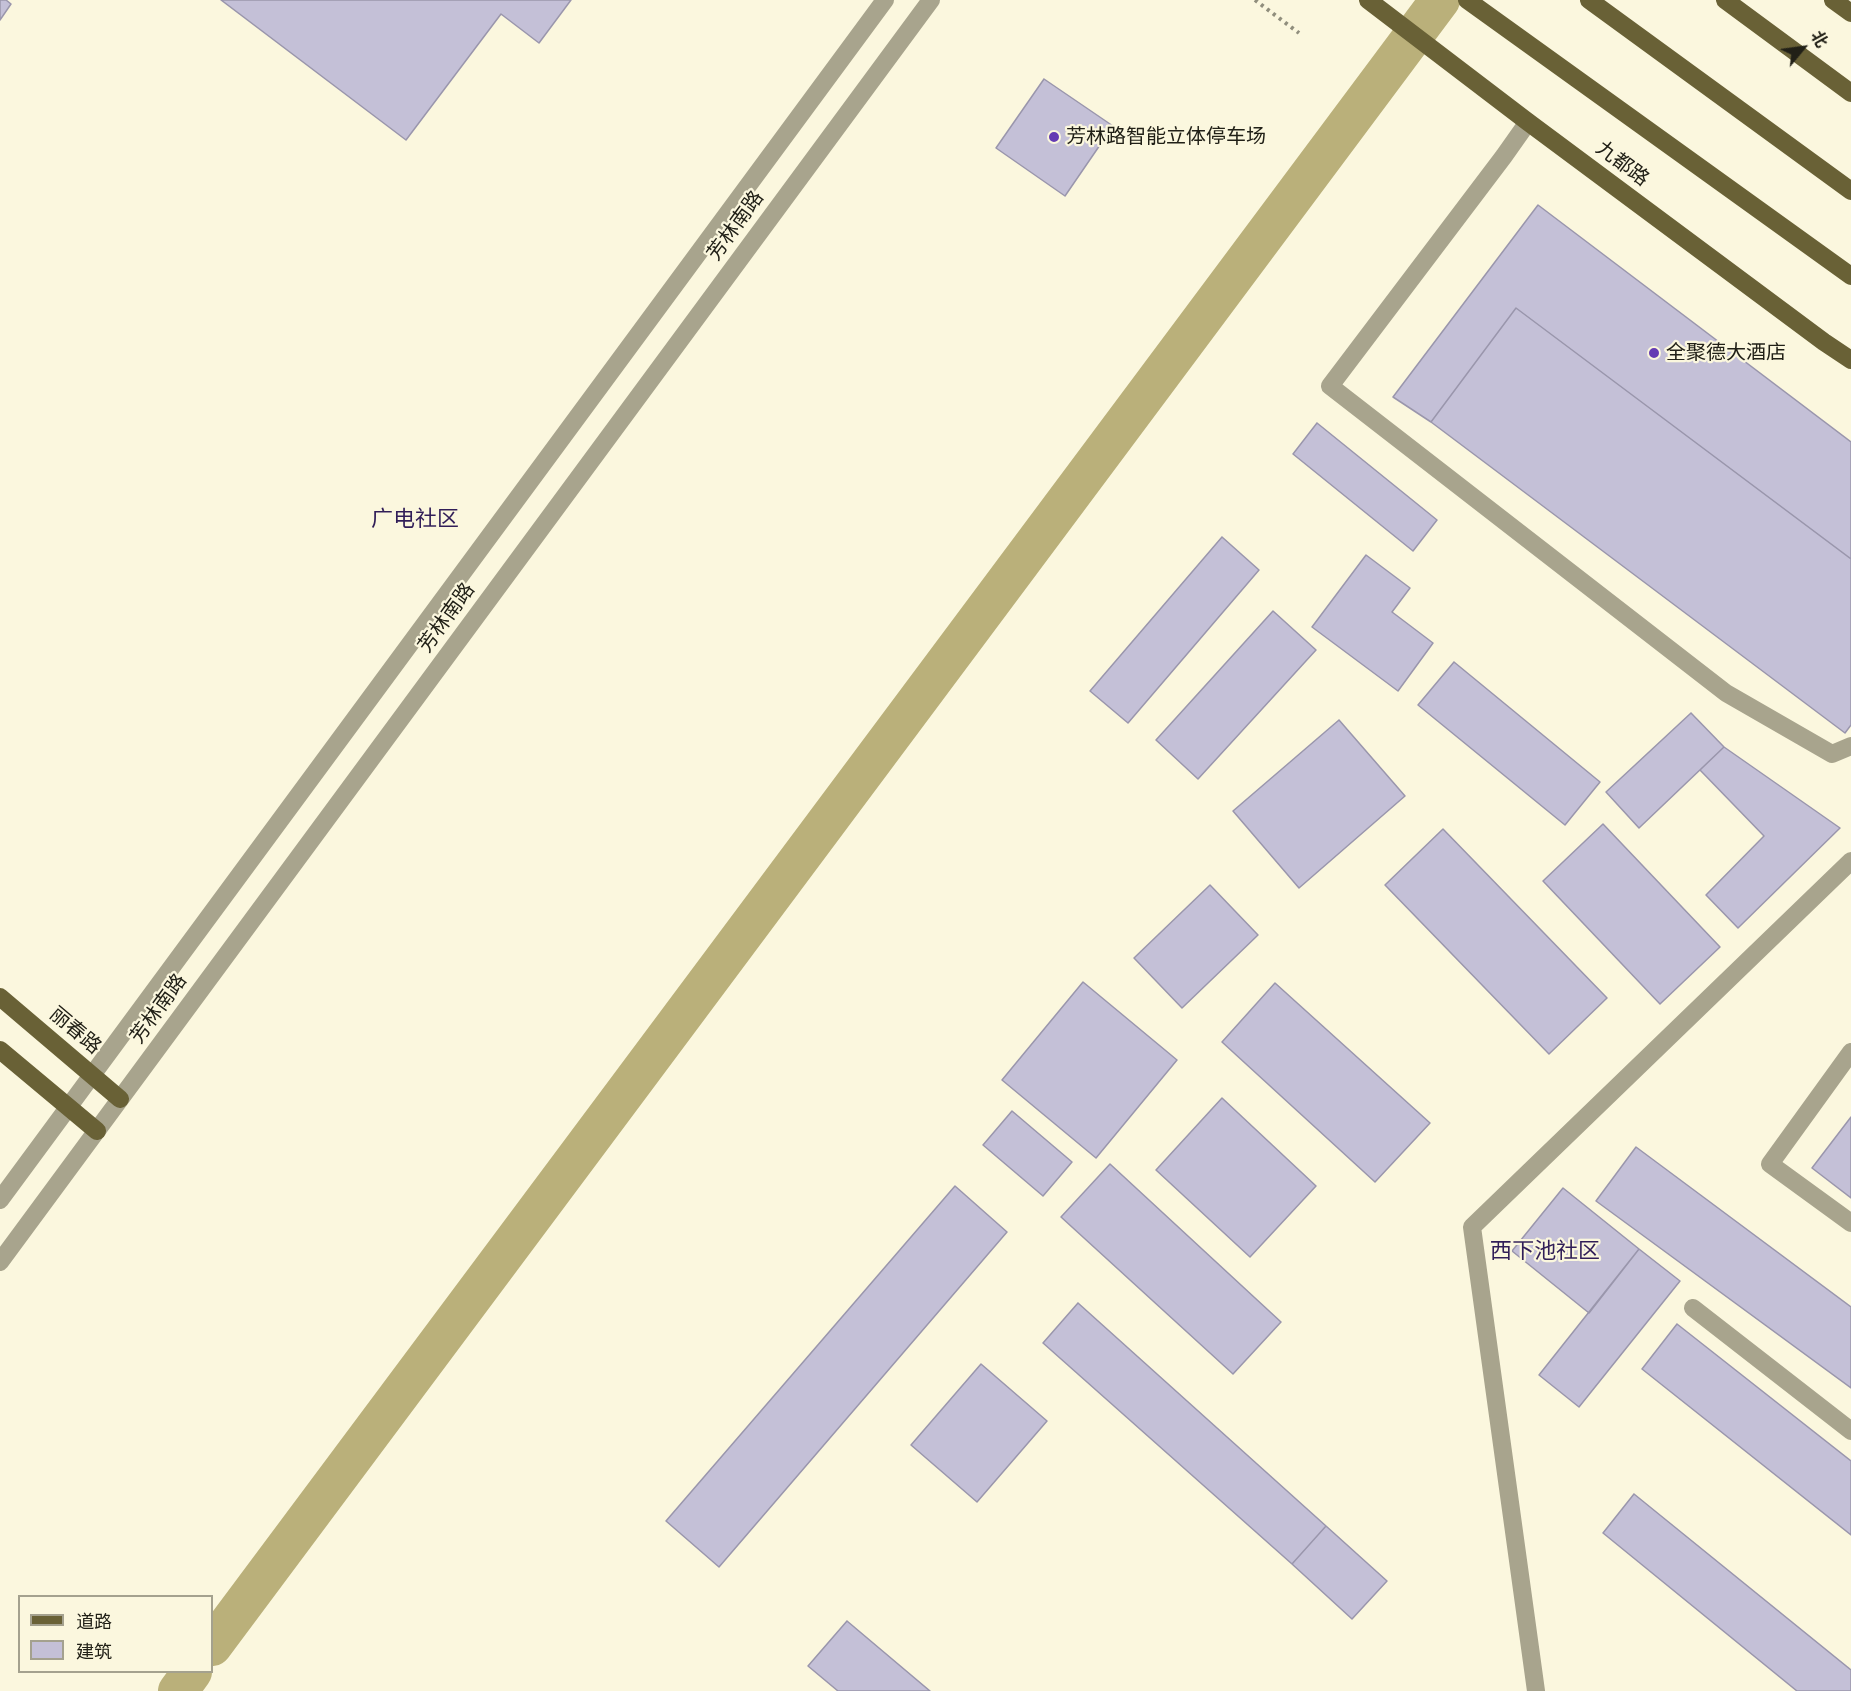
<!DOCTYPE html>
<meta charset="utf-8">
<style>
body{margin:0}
#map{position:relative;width:1851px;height:1691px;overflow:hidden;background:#fbf7de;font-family:"Fira Sans","Noto Sans SC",sans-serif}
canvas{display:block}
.legend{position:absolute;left:18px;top:1595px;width:195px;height:78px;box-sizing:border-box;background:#fbf7de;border:2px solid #a4a18e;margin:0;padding:8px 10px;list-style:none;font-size:18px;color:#212017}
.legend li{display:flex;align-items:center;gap:12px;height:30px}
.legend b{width:30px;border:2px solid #a4a18e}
.north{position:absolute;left:1773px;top:18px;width:60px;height:60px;-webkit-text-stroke:4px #fbf7de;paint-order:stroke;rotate:61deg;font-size:16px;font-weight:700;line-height:24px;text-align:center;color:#212017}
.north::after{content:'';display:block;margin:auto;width:21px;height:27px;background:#212017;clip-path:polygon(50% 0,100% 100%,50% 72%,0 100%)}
</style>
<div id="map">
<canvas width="1851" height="1691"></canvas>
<ul class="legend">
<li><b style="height:8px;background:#696136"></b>道路</li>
<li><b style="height:16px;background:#c4c0d7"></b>建筑</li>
</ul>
<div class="north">北</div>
</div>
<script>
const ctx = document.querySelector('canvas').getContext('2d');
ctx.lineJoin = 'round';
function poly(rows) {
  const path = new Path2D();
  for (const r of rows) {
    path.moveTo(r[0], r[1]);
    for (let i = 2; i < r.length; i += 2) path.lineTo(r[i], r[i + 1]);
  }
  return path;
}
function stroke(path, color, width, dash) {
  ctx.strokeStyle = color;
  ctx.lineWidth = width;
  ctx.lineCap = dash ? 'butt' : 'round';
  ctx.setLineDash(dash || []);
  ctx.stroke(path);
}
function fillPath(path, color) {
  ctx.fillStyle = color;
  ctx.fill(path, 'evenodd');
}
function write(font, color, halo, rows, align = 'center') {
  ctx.font = font + ' "Fira Sans","Noto Sans SC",sans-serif';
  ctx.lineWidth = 4.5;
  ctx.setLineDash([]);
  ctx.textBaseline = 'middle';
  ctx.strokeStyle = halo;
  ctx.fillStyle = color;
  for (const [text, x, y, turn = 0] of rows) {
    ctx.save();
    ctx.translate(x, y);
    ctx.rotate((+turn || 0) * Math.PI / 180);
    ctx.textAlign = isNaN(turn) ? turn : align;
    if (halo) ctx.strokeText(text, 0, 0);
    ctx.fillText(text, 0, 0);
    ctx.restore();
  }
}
stroke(poly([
 [212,1646,1440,0],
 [178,1691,192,1672]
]), '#bab07a', 40);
const building = poly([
 [0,0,6,0,11,4,0,20,0,0],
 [221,0,571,0,539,43,501,14,406,140,221,0],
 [1044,79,1113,126,1065,196,996,148,1044,79],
 [1538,205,1851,442,1851,559,1516,308,1431,422,1393,397,1538,205],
 [1516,308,1851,559,1851,725,1845,733,1431,422,1516,308],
 [1317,423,1437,520,1413,551,1293,454,1317,423],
 [1222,537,1259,570,1128,723,1090,691,1222,537],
 [1366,555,1410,588,1392,612,1433,643,1398,691,1312,627,1366,555],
 [1273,611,1316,650,1198,779,1156,740,1273,611],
 [1454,662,1600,782,1565,825,1418,705,1454,662],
 [1691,713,1724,747,1639,828,1606,792,1691,713],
 [1339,720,1405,796,1299,888,1233,811,1339,720],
 [1724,747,1840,828,1738,928,1706,895,1764,836,1700,770,1724,747],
 [1603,824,1720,947,1660,1004,1543,881,1603,824],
 [1443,829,1607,998,1549,1054,1385,885,1443,829],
 [1210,885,1258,935,1182,1008,1134,958,1210,885],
 [1083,982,1177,1060,1096,1158,1002,1080,1083,982],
 [1275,983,1430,1123,1375,1182,1222,1042,1275,983],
 [1222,1098,1316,1186,1250,1257,1156,1170,1222,1098],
 [1012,1111,1072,1162,1043,1196,983,1145,1012,1111],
 [1851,1117,1851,1198,1812,1168,1851,1117],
 [1636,1147,1851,1307,1851,1388,1596,1201,1636,1147],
 [1110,1164,1281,1322,1233,1374,1061,1217,1110,1164],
 [955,1186,1007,1232,719,1567,666,1521,955,1186],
 [1563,1188,1639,1249,1589,1313,1512,1251,1563,1188],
 [1639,1249,1680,1281,1579,1407,1539,1375,1639,1249],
 [1078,1303,1326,1526,1292,1564,1043,1343,1078,1303],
 [1677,1324,1851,1461,1851,1535,1642,1369,1677,1324],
 [981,1364,1047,1421,977,1502,911,1445,981,1364],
 [1634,1494,1851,1670,1851,1691,1797,1691,1603,1533,1634,1494],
 [1326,1526,1387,1581,1352,1619,1292,1564,1326,1526],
 [847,1621,930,1691,838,1691,808,1666,847,1621]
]);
fillPath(building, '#c4c0d7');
stroke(building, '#9a96ac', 1.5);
stroke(poly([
 [1255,0,1299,33]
]), '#908e7d', 4, [3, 4.5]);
stroke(poly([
 [1528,122,1504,156,1330,386,1726,693,1832,754,1851,746],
 [1851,1052,1770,1164,1851,1223],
 [0,1200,885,0],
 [0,1262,931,0],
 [1693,1308,1851,1431],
 [1536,1691,1472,1227,1851,861]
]), '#a8a48d', 18);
stroke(poly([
 [1368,0,1528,122,1824,342,1851,360],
 [1467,0,1851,276],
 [1589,0,1851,191],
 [1725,0,1851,93],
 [1833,0,1851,13],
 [0,997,120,1099],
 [0,1050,97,1131]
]), '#696136', 18);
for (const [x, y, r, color] of [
 [1054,137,6,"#643bb3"],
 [1654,353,6,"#643bb3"]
]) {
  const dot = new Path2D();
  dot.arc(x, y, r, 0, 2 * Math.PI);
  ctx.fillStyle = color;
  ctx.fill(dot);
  stroke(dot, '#fbf7de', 2);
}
write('20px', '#212017', '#fbf7de', [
 ["芳林路智能立体停车场",1066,137],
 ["全聚德大酒店",1666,353]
], 'left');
write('20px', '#212017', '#fbf7de', [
 ["九都路",1622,164,37],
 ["芳林南路",736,226,-54],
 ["芳林南路",447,618,-54],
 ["芳林南路",159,1009,-54],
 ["丽春路",75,1031,40]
]);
write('22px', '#311e58', '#fbf7de', [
 ["广电社区",415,520],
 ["西下池社区",1545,1252]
]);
</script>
